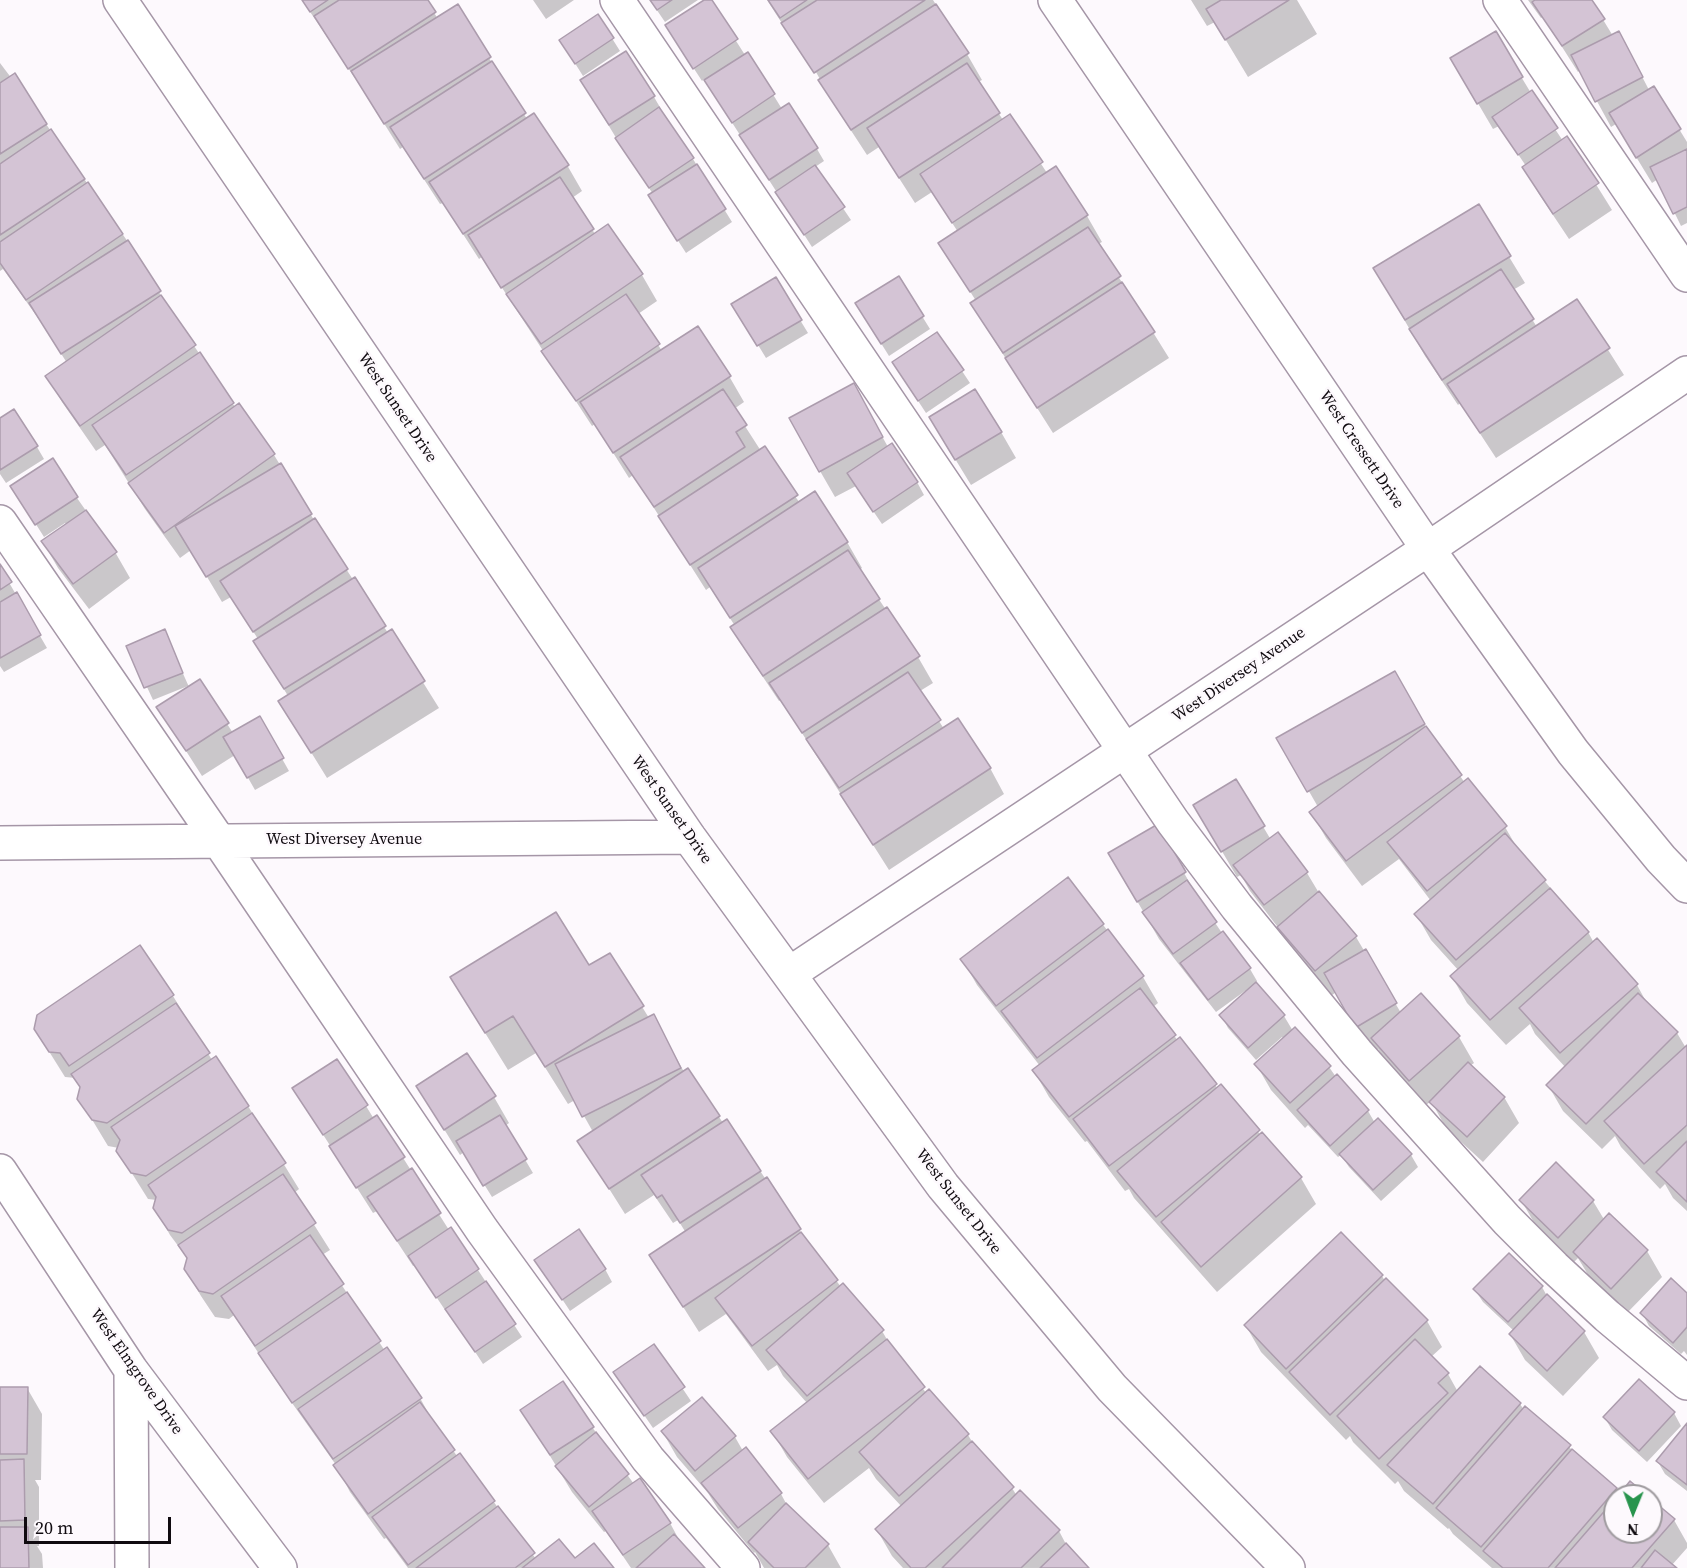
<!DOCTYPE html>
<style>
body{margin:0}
#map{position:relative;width:1687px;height:1568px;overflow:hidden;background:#fdf9fd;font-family:"Source Serif 4",serif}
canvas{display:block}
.north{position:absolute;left:1603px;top:1484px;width:60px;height:60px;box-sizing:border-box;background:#fdf9fd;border:2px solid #9e9a9e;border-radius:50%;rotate:181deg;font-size:16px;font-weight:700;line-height:24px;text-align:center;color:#100b10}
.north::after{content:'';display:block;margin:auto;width:21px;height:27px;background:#28944d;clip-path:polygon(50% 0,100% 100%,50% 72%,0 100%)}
.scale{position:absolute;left:24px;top:1517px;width:147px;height:27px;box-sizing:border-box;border:3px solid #100b10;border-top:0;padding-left:8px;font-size:18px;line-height:21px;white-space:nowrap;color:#100b10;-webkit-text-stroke:4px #fdf9fd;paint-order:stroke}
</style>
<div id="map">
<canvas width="1687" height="1568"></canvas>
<div class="north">N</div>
<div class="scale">20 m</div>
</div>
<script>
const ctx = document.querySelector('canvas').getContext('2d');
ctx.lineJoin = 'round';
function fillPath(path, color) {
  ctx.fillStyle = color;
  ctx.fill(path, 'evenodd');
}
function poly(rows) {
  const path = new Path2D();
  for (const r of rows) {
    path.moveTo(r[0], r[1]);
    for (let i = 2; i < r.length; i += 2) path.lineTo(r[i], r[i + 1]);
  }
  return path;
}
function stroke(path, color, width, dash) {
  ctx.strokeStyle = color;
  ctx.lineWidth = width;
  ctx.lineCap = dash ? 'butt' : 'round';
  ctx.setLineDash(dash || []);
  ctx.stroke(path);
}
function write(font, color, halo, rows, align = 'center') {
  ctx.font = font + ' "Source Serif 4",serif';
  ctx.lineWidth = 5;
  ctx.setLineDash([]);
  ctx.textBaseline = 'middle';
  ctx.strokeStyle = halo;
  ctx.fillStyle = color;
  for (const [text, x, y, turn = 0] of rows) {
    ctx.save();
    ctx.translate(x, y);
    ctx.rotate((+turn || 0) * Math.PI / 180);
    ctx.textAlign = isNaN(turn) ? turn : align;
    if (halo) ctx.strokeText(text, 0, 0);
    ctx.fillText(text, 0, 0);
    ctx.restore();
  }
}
fillPath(poly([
 [302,0,426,0,438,19,489,58,527,119,567,165,582,191,572,198,595,234,608,226,642,275,657,301,638,314,662,351,729,376,744,402,734,409,761,451,800,503,847,542,862,568,859,570,918,657,933,683,920,691,944,729,990,768,1004,794,889,870,781,700,779,701,747,653,732,627,735,626,710,587,706,590,633,475,629,478,595,424,592,426,482,257,479,259,443,203,440,204,403,147,400,149,365,93],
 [533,0,574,0,546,19],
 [650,0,698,0,665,22],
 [707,0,710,0,745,55,748,54,782,109,817,149,824,161,815,167,851,220,812,247,704,79,702,81,674,38],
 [767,0,933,0,967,54,982,80,978,82,1003,120,1010,116,1047,173,1055,168,1087,216,1102,242,1098,244,1169,358,1053,433,987,329,972,303,976,301,940,243,958,232,932,192,915,203,879,147,867,155,835,106,812,65,810,67],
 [1191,0,1297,0,1317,34,1248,77,1215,22,1207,26],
 [1528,0,1591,0,1613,36,1633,59,1649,90,1654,88,1687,142,1687,223,1681,226,1658,179,1652,183,1616,124,1611,127,1580,70,1578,72,1543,17,1541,18],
 [598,16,620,51,583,76,561,41],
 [1495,34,1531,93,1563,141,1567,138,1612,210,1569,239,1539,194,1524,168,1526,166,1499,126,1493,129,1452,59],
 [626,53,654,97,661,109,660,110,693,159,732,222,686,253,657,208,653,194,624,151,589,93],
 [0,63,46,124,128,242,170,310,235,407,239,405,274,455,314,520,388,633,391,631,439,708,327,778,280,702,288,696,255,641,258,639,231,597,222,602,191,550,180,558,145,509,105,445,96,451,62,402,47,376,67,363,43,325,3,269,0,271],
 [1478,206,1525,283,1513,290,1537,327,1577,301,1624,375,1496,458,1460,403,1458,405,1425,356,1390,295],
 [775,279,808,333,766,358,741,317],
 [899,279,930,329,889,356,864,316],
 [962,371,970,383,926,413,901,375],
 [868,411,888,447,917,482,924,495,882,524,856,486,835,497,820,471],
 [0,420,37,447,44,459,6,483,0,474],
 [1001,432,1016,458,971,485,946,444],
 [77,498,115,552,130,578,89,609,58,568,43,542,67,525,65,523,44,537,20,499],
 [0,567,47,648,4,672,0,666],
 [164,631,189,687,199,681,233,733,259,718,289,771,255,790,235,755,202,776,158,707,189,687,188,686,153,700,128,646],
 [1394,673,1427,729,1465,783,1505,827,1519,851,1588,932,1594,943,1637,985,1648,1005,1677,1033,1686,1048,1687,1047,1687,1211,1673,1198,1665,1184,1660,1189,1621,1147,1615,1136,1602,1149,1563,1111,1548,1085,1566,1068,1535,1034,1530,1024,1506,1045,1467,1003,1452,977,1459,971,1431,940,1416,914,1431,901,1399,859,1362,886,1326,838,1311,812,1318,807,1279,739],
 [1236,781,1271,840,1278,834,1307,873,1319,893,1356,937,1401,1013,1421,995,1459,1037,1474,1063,1470,1066,1504,1097,1519,1123,1483,1162,1446,1128,1431,1101,1425,1106,1387,1064,1378,1049,1371,1053,1336,992,1331,996,1294,953,1280,930,1250,891,1241,875,1237,877,1195,805],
 [1157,826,1199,899,1222,933,1250,969,1257,981,1255,983,1284,1016,1293,1031,1329,1067,1336,1077,1368,1111,1375,1123,1411,1155,1418,1167,1381,1201,1349,1167,1341,1155,1338,1157,1308,1125,1305,1128,1271,1090,1256,1064,1284,1039,1282,1037,1256,1060,1228,1028,1221,1015,1246,993,1245,991,1216,1012,1159,939,1110,854],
 [1068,879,1143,977,1158,1003,1153,1007,1178,1041,1180,1039,1218,1089,1301,1178,1316,1204,1217,1292,1134,1198,1129,1189,1125,1191,1087,1141,1085,1142,1049,1097,1034,1071,1040,1066,977,985,962,959],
 [610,955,649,1018,654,1016,684,1072,688,1070,723,1123,727,1121,808,1243,841,1287,882,1331,892,1348,927,1394,929,1391,968,1435,976,1448,1012,1488,1017,1496,1059,1531,1068,1548,1087,1568,903,1568,892,1556,877,1530,902,1507,876,1479,869,1468,824,1503,787,1457,772,1431,807,1403,783,1376,777,1365,768,1371,726,1314,699,1332,651,1256,686,1233,678,1220,673,1223,654,1195,625,1214,579,1141,593,1132,575,1100,568,1104,536,1053,508,1070,474,1015,589,968],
 [173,996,212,1060,248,1106,299,1189,294,1193,330,1250,322,1255,385,1351,420,1398,435,1425,457,1456,459,1455,536,1559,575,1560,612,1568,408,1568,386,1538,384,1539,350,1492,336,1465,275,1379,234,1315,229,1319,215,1317,201,1296,185,1269,188,1259,170,1235,155,1208,157,1200,148,1199,118,1151,119,1148,108,1146,79,1098,82,1088,76,1078,65,1077,35,1029],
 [418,1087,494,1097,509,1123,505,1126,533,1173,492,1197,464,1152,460,1155],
 [294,1089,366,1106,374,1119,377,1117,449,1230,478,1270,522,1337,483,1364,447,1309,445,1310,415,1265,413,1266,377,1211,373,1213],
 [1556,1164,1593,1201,1605,1221,1610,1216,1647,1251,1662,1277,1627,1313,1590,1278,1578,1258,1573,1263,1536,1226,1521,1200],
 [536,1260,605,1269,612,1282,570,1311],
 [1382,1276,1385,1281,1427,1321,1442,1347,1431,1357,1448,1374,1458,1392,1520,1404,1524,1410,1569,1446,1572,1451,1616,1489,1620,1495,1645,1496,1615,1496,1615,1532,1651,1532,1651,1501,1674,1520,1687,1543,1687,1548,1672,1565,1675,1568,1492,1568,1453,1534,1449,1528,1448,1529,1404,1491,1398,1481,1395,1484,1353,1442,1350,1436,1346,1440,1261,1352,1246,1326],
 [1542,1287,1547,1296,1584,1332,1599,1358,1563,1396,1525,1360,1510,1334,1514,1331,1483,1302,1475,1290],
 [1687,1295,1687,1355,1684,1351,1681,1354,1649,1326,1642,1313],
 [654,1346,691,1401,653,1428,615,1373],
 [0,1388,27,1388,42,1414,41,1480,35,1480,39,1487,39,1546,37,1546,42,1554,43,1568,0,1568],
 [702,1399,735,1437,743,1451,781,1494,788,1507,828,1545,841,1568,764,1568,755,1552,754,1553,718,1509,708,1493,677,1457,662,1431],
 [522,1410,592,1427,634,1484,670,1523,683,1547,703,1568,631,1568,606,1531,604,1532,572,1492],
 [1674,1413,1681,1426,1647,1462,1612,1430,1605,1418],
 [1687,1426,1687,1491,1665,1474,1658,1462]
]), '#0003');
const building = poly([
 [302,0,328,0,310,12,302,0],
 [339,0,428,0,436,12,348,69,314,16,339,0],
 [650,0,672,0,657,10,650,0],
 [704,0,712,0,738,39,693,69,665,25,704,0],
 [768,0,807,0,780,18,768,0],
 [817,0,925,0,814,73,781,23,817,0],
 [1221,0,1289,0,1225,40,1206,9,1221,0],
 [1535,0,1592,0,1605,19,1562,46,1532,2,1535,0],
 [458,4,491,57,384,124,351,71,458,4],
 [936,4,969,53,851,130,818,80,936,4],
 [598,14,614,38,575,64,559,40,598,14],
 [1496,31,1523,77,1477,104,1450,58,1496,31],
 [1619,31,1643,77,1595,102,1571,55,1619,31],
 [626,51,655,96,609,125,580,80,626,51],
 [748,52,775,94,732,123,704,80,748,52],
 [492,61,526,113,424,179,390,127,492,61],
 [967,63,1000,113,899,178,867,128,967,63],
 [15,73,47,124,0,154,0,83,15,73],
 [1654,86,1681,129,1636,158,1609,113,1654,86],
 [1532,90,1558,128,1518,155,1492,117,1532,90],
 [789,103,818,148,769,180,739,135,789,103],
 [659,107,694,158,649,188,615,138,659,107],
 [534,113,569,165,463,234,429,182,534,113],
 [1010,114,1043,162,952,223,920,174,1010,114],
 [51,129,85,179,0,235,0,164,51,129],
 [1567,136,1599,183,1553,214,1522,167,1567,136],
 [1687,149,1687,207,1673,214,1650,167,1687,149],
 [697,164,726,209,677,241,648,195,697,164],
 [815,165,845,207,804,235,775,192,815,165],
 [1056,166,1088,215,970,292,938,243,1056,166],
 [560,177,594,229,501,288,468,235,560,177],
 [88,182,123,234,26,300,0,263,0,242,88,182],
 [1479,204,1511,256,1405,320,1373,268,1479,204],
 [608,224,643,274,541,344,506,294,608,224],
 [1088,227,1121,276,1003,353,970,303,1088,227],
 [128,240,161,291,61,354,29,303,128,240],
 [1501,269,1534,319,1442,380,1409,329,1501,269],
 [899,276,924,316,881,344,855,303,899,276],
 [776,277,802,320,757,346,731,304,776,277],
 [1122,282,1155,332,1037,408,1005,358,1122,282],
 [626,294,660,344,576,401,541,351,626,294],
 [161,295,196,345,80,426,45,376,161,295],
 [1577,299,1610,348,1480,433,1447,384,1577,299],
 [698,326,731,376,613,453,580,402,698,326],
 [937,332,964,370,918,401,892,362,937,332],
 [200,352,234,403,126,475,92,425,200,352],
 [854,383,883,437,819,472,789,418,854,383],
 [723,389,747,425,736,432,745,447,654,507,620,457,723,389],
 [975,389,1002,432,955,460,929,417,975,389],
 [239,403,275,454,164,533,128,483,239,403],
 [14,409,38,446,0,470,0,418,14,409],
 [892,443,918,482,873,512,847,473,892,443],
 [765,446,798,495,690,565,658,516,765,446],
 [53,458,78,497,35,525,10,486,53,458],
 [281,463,312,514,206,577,175,526,281,463],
 [815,491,848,542,730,618,698,568,815,491],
 [86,510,117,552,73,584,41,541,86,510],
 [315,518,348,569,253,632,220,581,315,518],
 [848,550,880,599,763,676,730,627,848,550],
 [0,564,12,582,0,590,0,564],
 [355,577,386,626,284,689,253,641,355,577],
 [17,592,41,635,0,658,0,602,17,592],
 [887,607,920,656,802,733,769,683,887,607],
 [165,629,183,673,144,688,126,646,165,629],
 [392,629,425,681,311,753,278,701,392,629],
 [1395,671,1425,724,1307,792,1276,738,1395,671],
 [908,672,941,720,839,788,806,739,908,672],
 [200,679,229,723,186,751,156,707,200,679],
 [260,716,284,758,247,778,223,737,260,716],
 [958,718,991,768,873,845,840,794,958,718],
 [1426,726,1462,775,1346,861,1309,812,1426,726],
 [1468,778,1507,826,1427,891,1387,842,1468,778],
 [1236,779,1265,826,1221,852,1193,805,1236,779],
 [1158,824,1186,872,1137,902,1108,853,1158,824],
 [1278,832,1308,872,1264,905,1233,865,1278,832],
 [1505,833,1546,880,1456,960,1414,914,1505,833],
 [1068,877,1104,924,996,1006,960,959,1068,877],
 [1187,880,1217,922,1173,954,1142,912,1187,880],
 [1550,888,1589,932,1490,1020,1450,976,1550,888],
 [1319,891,1357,936,1315,971,1277,927,1319,891],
 [556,912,589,965,610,953,644,1006,545,1067,513,1016,485,1033,450,977,556,912],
 [1108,929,1144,976,1037,1058,1001,1011,1108,929],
 [1223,931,1251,968,1208,1000,1180,963,1223,931],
 [1597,938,1638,984,1560,1053,1519,1008,1597,938],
 [140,945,174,995,69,1066,60,1053,49,1052,34,1029,37,1015,140,945],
 [1366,949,1397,1003,1355,1028,1324,973,1366,949],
 [1256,982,1285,1015,1248,1048,1219,1015,1256,982],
 [1140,988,1176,1035,1069,1117,1032,1070,1140,988],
 [1421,993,1460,1036,1409,1081,1371,1038,1421,993],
 [1638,993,1678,1032,1586,1124,1546,1085,1638,993],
 [176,1003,210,1053,107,1123,92,1120,77,1099,80,1087,71,1074,176,1003],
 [654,1014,681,1068,582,1117,555,1064,654,1014],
 [1295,1027,1331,1066,1290,1103,1254,1064,1295,1027],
 [1180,1037,1217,1084,1109,1166,1073,1119,1180,1037],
 [1687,1045,1687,1125,1644,1164,1604,1121,1687,1045],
 [467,1053,496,1096,444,1130,416,1086,467,1053],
 [216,1056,249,1106,146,1176,131,1173,116,1151,120,1140,111,1127,216,1056],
 [337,1059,368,1105,323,1135,292,1088,337,1059],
 [1468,1062,1505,1097,1467,1137,1429,1102,1468,1062],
 [688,1068,720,1116,609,1189,577,1141,688,1068],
 [1337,1074,1369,1110,1330,1146,1297,1110,1337,1074],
 [1221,1084,1260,1130,1156,1217,1117,1171,1221,1084],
 [252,1113,286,1163,182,1233,168,1230,153,1208,156,1197,148,1185,252,1113],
 [377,1115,405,1157,356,1188,329,1146,377,1115],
 [500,1115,527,1159,483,1186,456,1141,500,1115],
 [1378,1118,1412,1154,1373,1190,1339,1154,1378,1118],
 [727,1119,761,1171,680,1223,662,1195,657,1198,641,1175,727,1119],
 [1262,1132,1302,1177,1201,1267,1161,1222,1262,1132],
 [1687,1141,1687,1202,1656,1172,1687,1141],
 [1556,1162,1594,1200,1558,1238,1519,1200,1556,1162],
 [412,1168,441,1213,397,1241,367,1197,412,1168],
 [283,1174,316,1223,213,1294,199,1291,184,1269,187,1258,178,1245,283,1174],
 [767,1177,801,1229,683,1307,649,1255,767,1177],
 [1609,1213,1648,1250,1611,1289,1573,1252,1609,1213],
 [451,1227,479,1269,436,1298,408,1256,451,1227],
 [579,1229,606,1269,562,1300,534,1260,579,1229],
 [801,1232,838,1280,752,1346,715,1298,801,1232],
 [1341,1232,1383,1275,1286,1369,1244,1325,1341,1232],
 [310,1235,344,1284,255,1346,221,1296,310,1235],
 [1509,1253,1543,1286,1508,1322,1473,1289,1509,1253],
 [1386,1278,1428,1320,1330,1415,1289,1372,1386,1278],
 [1671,1278,1687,1293,1687,1327,1673,1343,1640,1313,1671,1278],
 [486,1281,516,1324,475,1352,445,1309,486,1281],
 [843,1283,884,1330,807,1396,766,1350,843,1283],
 [347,1292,381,1341,292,1403,258,1353,347,1292],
 [1547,1294,1585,1331,1547,1371,1509,1334,1547,1294],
 [887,1339,925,1387,808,1479,770,1431,887,1339],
 [1415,1339,1449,1373,1438,1383,1448,1393,1379,1459,1337,1416,1415,1339],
 [654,1344,685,1387,644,1416,613,1372,654,1344],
 [387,1347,422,1398,333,1459,298,1409,387,1347],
 [1480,1366,1521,1403,1433,1504,1387,1465,1480,1366],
 [1639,1379,1675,1412,1639,1451,1603,1417,1639,1379],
 [563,1381,594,1427,550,1455,520,1410,563,1381],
 [0,1387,28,1387,27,1454,0,1454,0,1387],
 [929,1389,969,1434,899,1496,859,1452,929,1389],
 [702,1397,736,1436,695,1471,661,1431,702,1397],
 [420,1402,455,1450,368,1514,333,1465,420,1402],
 [1525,1406,1571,1445,1481,1547,1436,1508,1525,1406],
 [1687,1423,1687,1485,1656,1461,1687,1423],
 [596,1432,629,1474,589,1507,555,1466,596,1432],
 [972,1441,1014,1487,925,1568,911,1568,875,1529,972,1441],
 [746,1447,782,1493,738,1528,701,1483,746,1447],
 [1572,1449,1617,1488,1548,1568,1503,1568,1483,1551,1572,1449],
 [460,1453,495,1501,408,1565,372,1517,460,1453],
 [24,1459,25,1520,0,1521,0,1460,24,1459],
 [640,1478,671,1523,623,1555,592,1511,640,1478],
 [1630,1481,1648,1496,1618,1496,1630,1481],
 [1020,1490,1060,1530,1021,1568,942,1568,1020,1490],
 [1615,1499,1615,1532,1651,1532,1651,1499,1675,1519,1632,1568,1555,1568,1615,1499],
 [786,1503,829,1544,805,1568,774,1568,748,1542,786,1503],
 [498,1506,535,1553,515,1568,416,1568,498,1506],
 [0,1527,28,1527,29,1568,0,1568,0,1527],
 [674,1534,705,1568,636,1568,674,1534],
 [559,1539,575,1558,594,1543,614,1568,522,1568,559,1539],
 [1066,1543,1089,1568,1040,1568,1066,1543],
 [1655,1550,1677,1568,1641,1568,1655,1550]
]);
fillPath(building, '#d4c4d5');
stroke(building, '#ac9cad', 1.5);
const minor = poly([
 [120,0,689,837,943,1186,1112,1388,1288,1568],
 [617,0,1125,751,1173,822,1237,907,1357,1053,1507,1220,1554,1267,1607,1316,1687,1383],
 [1055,0,1428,549,1573,752,1661,859,1687,886],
 [1500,0,1687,275],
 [0,522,219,841,482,1230,648,1459,743,1568],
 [0,843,689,837],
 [789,974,1428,549,1687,373],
 [0,1171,131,1370,280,1568],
 [131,1370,132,1568]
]);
stroke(minor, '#a596a7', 36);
stroke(minor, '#fff', 33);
write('16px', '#100b10', '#fdf9fd', [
 ["West Sunset Drive",397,408,56],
 ["West Cressett Drive",1361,450,56],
 ["West Diversey Avenue",1239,675,-34],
 ["West Sunset Drive",671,810,55],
 ["West Diversey Avenue",344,840],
 ["West Sunset Drive",958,1202,52],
 ["West Elmgrove Drive",136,1372,55]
]);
</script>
